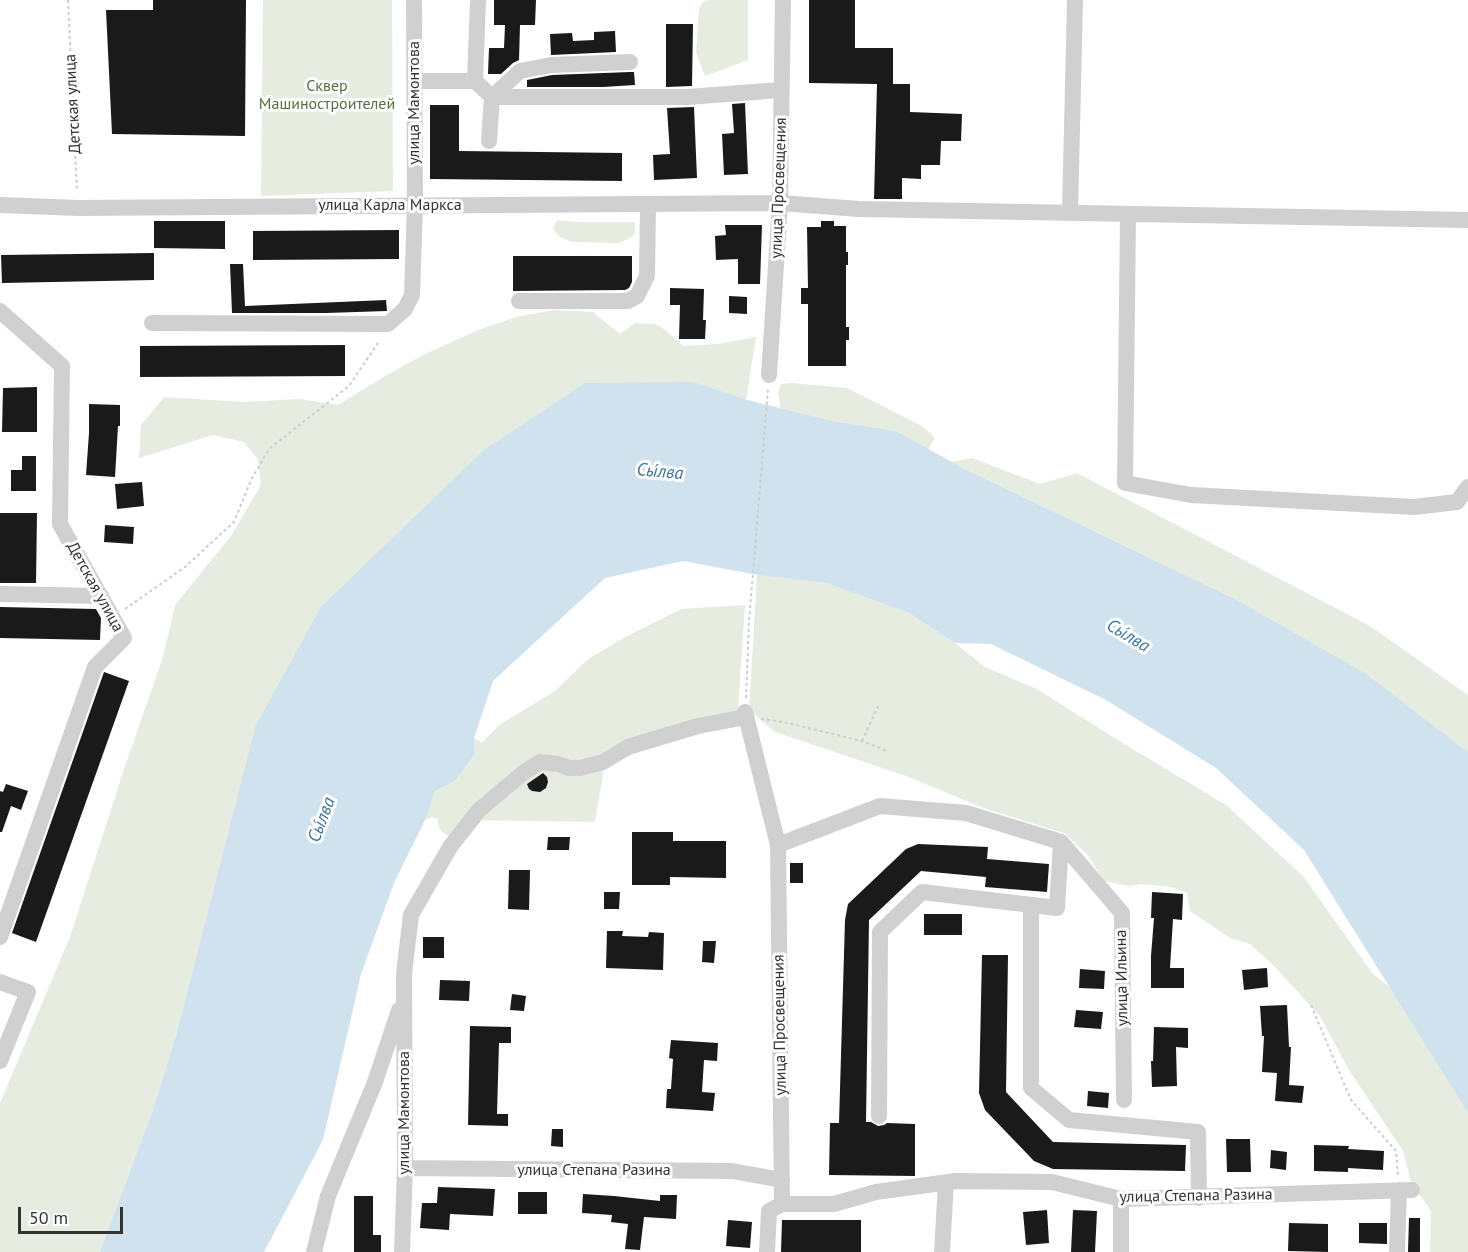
<!DOCTYPE html>
<meta charset="utf-8">
<style>
body{margin:0}
#map{position:relative;width:1468px;height:1252px;overflow:hidden;background:#fff;font-family:"PT Sans",sans-serif}
canvas{display:block}
.scale{position:absolute;left:18px;top:1207px;width:105px;height:27px;box-sizing:border-box;border:3px solid #333;border-top:0;padding-left:8px;font-size:18px;line-height:21px;white-space:nowrap;color:#333;-webkit-text-stroke:4px #fff;paint-order:stroke}
</style>
<div id="map">
<canvas width="1468" height="1252"></canvas>
<div class="scale">50 m</div>
</div>
<script>
const ctx = document.querySelector('canvas').getContext('2d');
ctx.lineJoin = 'round';
function fillPath(path, color) {
  ctx.fillStyle = color;
  ctx.fill(path, 'evenodd');
}
function poly(rows) {
  const path = new Path2D();
  for (const r of rows) {
    path.moveTo(r[0], r[1]);
    for (let i = 2; i < r.length; i += 2) path.lineTo(r[i], r[i + 1]);
  }
  return path;
}
function stroke(path, color, width, dash) {
  ctx.strokeStyle = color;
  ctx.lineWidth = width;
  ctx.lineCap = dash ? 'butt' : 'round';
  ctx.setLineDash(dash || []);
  ctx.stroke(path);
}
function write(font, color, halo, rows, align = 'center') {
  ctx.font = font + ' "PT Sans",sans-serif';
  ctx.lineWidth = 6;
  ctx.setLineDash([]);
  ctx.textBaseline = 'middle';
  ctx.strokeStyle = halo;
  ctx.fillStyle = color;
  for (const [text, x, y, turn = 0] of rows) {
    ctx.save();
    ctx.translate(x, y);
    ctx.rotate((+turn || 0) * Math.PI / 180);
    ctx.textAlign = isNaN(turn) ? turn : align;
    if (halo) ctx.strokeText(text, 0, 0);
    ctx.fillText(text, 0, 0);
    ctx.restore();
  }
}
fillPath(poly([
 [263,0,392,0,393,191,261,196],
 [710,0,748,0,748,60,705,76,696,53,699,9,703,2],
 [557,220,578,222,635,222,635,233,633,236,620,243,572,242,560,237,553,229],
 [554,310,593,312,620,334,635,323,656,324,664,329,684,346,717,344,756,337,746,400,694,382,255,727,177,1032,154,1107,100,1252,0,1252,0,1103,70,937,124,769,163,657,175,605,231,536,261,485,258,460,244,442,213,435,139,458,141,425,164,397,243,402,300,399,338,405,385,376,423,355,478,330,516,317],
 [792,383,847,388,922,426,935,438,928,449,896,431,833,421,780,408,780,401,778,393,781,384],
 [972,458,1040,484,1077,473,1370,626,1468,695,1468,752,1365,674,1239,601,951,462],
 [757,574,826,583,909,613,955,643,985,667,1037,689,1121,742,1226,805,1303,876,1372,973,1393,990,1468,1113,1468,1252,1430,1252,1431,1211,1411,1182,1403,1151,1349,1070,1320,1016,1273,965,1250,944,1230,938,1190,911,1187,893,1171,887,1141,884,1129,886,1104,881,1087,854,1064,833,986,809,906,776,775,732,754,714,749,712],
 [745,605,738,709,736,715,576,764,543,759,449,837,440,830,437,819,432,817,425,820,435,791,455,781,475,754,474,738,482,743,499,725,555,691,588,659,627,636,681,609],
 [604,768,595,822,475,820,530,771]
]), '#e6ecdf');
fillPath(poly([
 [694,382,747,400,833,421,896,431,961,467,1239,601,1366,674,1468,752,1468,1113,1304,850,1216,768,1106,700,991,644,955,643,909,613,826,583,752,574,683,561,605,578,493,681,474,738,475,754,455,781,435,791,425,820,394,883,361,974,323,1140,264,1252,100,1252,154,1107,177,1032,255,727,321,607,484,450,585,383]
]), '#cfe2ee');
fillPath(poly([
 [153,0,246,0,245,136,112,134,106,10,153,10],
 [494,0,536,0,535,25,520,25,519,60,513,63,501,74,488,74,489,48,504,48,505,25,494,25],
 [809,0,855,0,855,48,893,48,893,84,910,84,910,112,962,114,961,141,941,141,940,165,921,165,921,179,902,178,902,199,874,199,877,84,809,83],
 [666,24,693,24,692,86,666,87],
 [615,31,616,52,551,55,550,34,572,33,573,41,594,40,594,32],
 [630,72,634,72,635,85,603,87,527,87,527,80,552,75],
 [745,103,748,174,724,175,722,134,734,133,732,104],
 [430,105,459,105,459,151,622,153,622,181,430,179],
 [694,107,697,178,654,180,653,155,670,154,667,108],
 [154,221,225,221,225,249,154,248],
 [821,221,834,221,834,226,846,226,846,252,848,252,848,265,846,265,846,327,849,327,849,340,846,340,846,366,808,366,808,304,801,304,801,288,808,288,807,227,821,227],
 [725,225,762,225,760,284,738,284,738,259,716,260,715,236,726,235],
 [399,230,399,259,253,260,253,231],
 [154,253,154,280,2,283,1,255],
 [513,256,632,256,632,282,629,288,625,290,513,291],
 [230,264,243,264,245,306,386,300,387,311,326,313,232,313],
 [670,288,704,289,703,320,706,320,705,339,679,339,680,305,670,305],
 [729,296,747,297,747,314,729,313],
 [345,345,345,376,140,377,140,346],
 [37,387,37,432,2,432,3,388],
 [89,404,120,405,120,426,118,426,115,477,86,475,89,433],
 [22,456,36,456,36,491,11,491,11,470,22,470],
 [142,482,144,506,117,509,115,484],
 [0,513,37,513,36,583,0,583],
 [105,525,134,527,133,544,104,542],
 [0,607,96,609,101,618,100,640,0,638],
 [104,672,129,681,36,942,12,933],
 [543,773,547,777,548,782,546,788,540,792,532,791,529,789,527,784],
 [6,784,28,791,21,810,11,806,2,832,0,832,0,791,3,792],
 [632,832,673,832,673,841,726,841,726,878,670,877,670,885,632,885],
 [548,837,570,837,569,850,547,850],
 [918,844,988,847,987,859,1049,864,1047,892,985,887,986,877,921,871,869,920,866,1122,871,1122,878,1126,884,1125,887,1123,915,1124,915,1176,829,1175,830,1123,839,1123,845,920,848,904,906,849],
 [790,863,803,863,803,883,790,883],
 [509,870,530,870,529,910,508,909],
 [604,892,620,892,619,909,604,909],
 [1152,892,1183,894,1182,920,1173,919,1170,968,1184,968,1184,988,1151,988,1151,956,1154,918,1151,918],
 [924,914,962,914,962,935,924,935],
 [607,931,623,931,622,936,648,937,649,932,664,933,663,970,606,968],
 [423,937,444,937,444,958,423,958],
 [703,941,716,941,714,963,702,962],
 [982,955,1008,955,1006,1092,1053,1142,1186,1145,1185,1171,1053,1169,1034,1161,985,1110,979,1093],
 [1267,968,1268,987,1244,990,1242,970],
 [1080,969,1105,971,1104,989,1079,988],
 [440,980,470,981,469,1001,439,1000],
 [512,994,526,996,524,1011,510,1010],
 [1287,1005,1289,1047,1291,1047,1289,1085,1304,1086,1302,1103,1275,1101,1277,1073,1262,1072,1264,1036,1262,1036,1260,1006],
 [1076,1010,1103,1012,1101,1029,1074,1027],
 [470,1026,511,1027,511,1043,499,1043,497,1114,508,1114,508,1126,468,1125],
 [1154,1027,1188,1028,1188,1048,1176,1047,1177,1086,1152,1087,1151,1061,1153,1061],
 [671,1040,718,1043,717,1061,704,1060,702,1092,715,1093,713,1111,666,1108,667,1089,671,1089,673,1059,669,1058],
 [1088,1091,1109,1093,1108,1108,1087,1106],
 [552,1129,563,1129,563,1147,551,1146],
 [1226,1139,1250,1139,1251,1172,1227,1172],
 [1314,1145,1349,1146,1348,1149,1384,1151,1383,1170,1348,1168,1348,1172,1314,1171],
 [1271,1150,1287,1152,1286,1170,1270,1168],
 [438,1187,495,1189,493,1216,450,1214,449,1230,420,1228,422,1203,437,1203],
 [518,1192,547,1192,547,1214,518,1214],
 [583,1194,614,1196,660,1201,660,1195,677,1195,676,1219,644,1217,640,1250,625,1249,628,1224,611,1222,612,1215,582,1213],
 [354,1196,373,1196,373,1235,381,1235,381,1252,354,1252],
 [1047,1210,1049,1243,1026,1245,1023,1212],
 [1073,1210,1097,1211,1095,1252,1071,1252],
 [1409,1218,1420,1218,1420,1252,1408,1252],
 [728,1220,752,1222,750,1248,726,1246],
 [782,1220,861,1220,861,1252,781,1252],
 [1289,1223,1328,1224,1328,1252,1288,1251],
 [1359,1223,1387,1223,1387,1244,1359,1243]
]), '#1a1a1a');
stroke(poly([
 [68,0,77,192],
 [125,609,185,567,234,522,251,480,269,449,349,386,380,340],
 [746,698,749,622,768,389],
 [761,719,783,722,862,741,887,751],
 [862,741,879,704],
 [1311,1005,1351,1100,1396,1151,1398,1175]
]), '#cdcdcd', 2, [3, 3]);
stroke(poly([
 [415,81,475,81,492,97,687,97,781,90],
 [475,81,478,0],
 [489,141,492,97,520,71,551,65,630,62],
 [0,205,78,208,780,203,859,209,1468,220],
 [1070,213,1075,0],
 [1128,214,1125,483,1191,495,1414,507,1457,502,1468,487],
 [519,301,628,301,637,296,647,276,648,204],
 [0,311,62,366,60,524,124,638,95,667,0,937],
 [152,323,388,324,405,309,412,295,415,205,414,0],
 [769,375,780,203,783,0],
 [0,594,101,596],
 [745,712,778,845,782,1204],
 [1061,842,1122,913,1124,1100],
 [778,845,880,806,966,813,1061,842],
 [1031,905,1031,1088,1069,1120,1198,1132,1199,1198],
 [0,982,28,992,0,1061],
 [879,1116,880,932,922,892,1057,908,1061,842],
 [405,1168,732,1171,782,1180],
 [314,1252,328,1196,375,1082,399,1010],
 [402,1252,405,1168,404,974,411,915,450,847,479,810,523,773,540,762,558,764,569,768,580,768,603,762,628,747,698,726,746,717],
 [767,1252,769,1211,782,1204,834,1204,876,1192,956,1181,1052,1182,1121,1199,1412,1190],
 [942,1252,946,1182],
 [1121,1252,1121,1199],
 [1397,1252,1399,1190]
]), '#d0d0d0', 16);
write('16px', '#56703f', '#fff', [
 ["Сквер",327,86],
 ["Машиностроителей",327,104]
]);
write('16px', '#333', '#fff', [
 ["улица Мамонтова",414,103,-90],
 ["Детская улица",73,104,-93],
 ["улица Просвещения",779,188,-88],
 ["улица Карла Маркса",390,205],
 ["Детская улица",95,587,61],
 ["улица Ильина",1122,978,-91],
 ["улица Просвещения",780,1025,-91],
 ["улица Мамонтова",404,1113,-90],
 ["улица Степана Разина",594,1170],
 ["улица Степана Разина",1196,1196,-1]
]);
write('italic 18px', '#3f7597', '#fff', [
 ["Сы́лва",660,472,5],
 ["Сы́лва",1128,636,31],
 ["Сы́лва",322,820,-69]
]);
</script>
